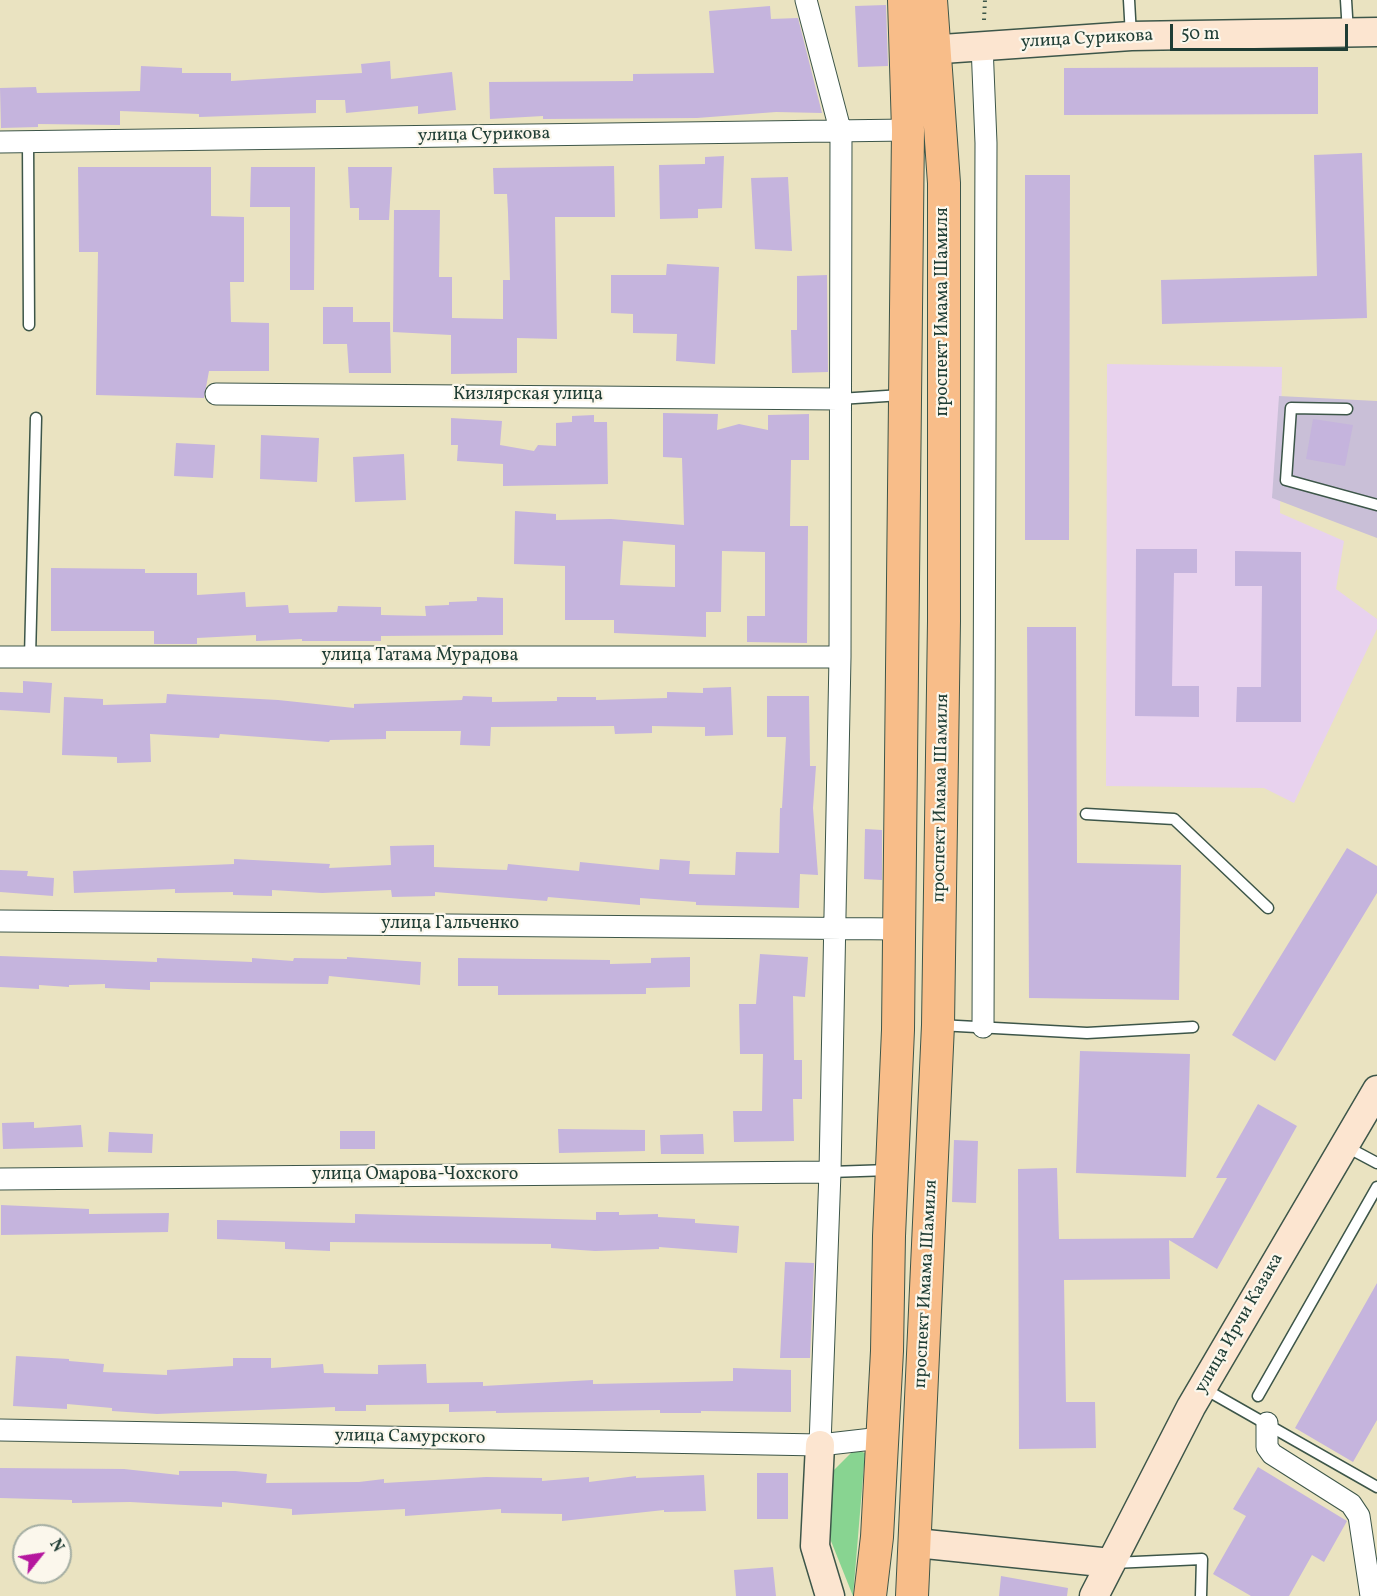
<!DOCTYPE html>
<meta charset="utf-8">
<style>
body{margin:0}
#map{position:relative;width:1377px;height:1596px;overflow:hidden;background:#eae3c1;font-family:Vollkorn,serif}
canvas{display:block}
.north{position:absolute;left:12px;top:1524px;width:60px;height:60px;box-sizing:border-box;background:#fbf7ec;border:2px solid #a3ada2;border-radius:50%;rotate:60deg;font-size:16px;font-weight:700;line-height:24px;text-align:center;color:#1f3d34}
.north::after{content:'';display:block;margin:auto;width:21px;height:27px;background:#b5179e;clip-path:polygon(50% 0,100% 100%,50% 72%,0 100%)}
.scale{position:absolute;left:1170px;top:24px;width:178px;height:27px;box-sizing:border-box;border:3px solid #1f3d34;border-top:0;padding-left:8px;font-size:18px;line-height:21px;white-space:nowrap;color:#1f3d34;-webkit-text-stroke:4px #fbf7ec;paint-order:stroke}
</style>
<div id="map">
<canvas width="1377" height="1596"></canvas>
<div class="north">N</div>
<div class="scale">50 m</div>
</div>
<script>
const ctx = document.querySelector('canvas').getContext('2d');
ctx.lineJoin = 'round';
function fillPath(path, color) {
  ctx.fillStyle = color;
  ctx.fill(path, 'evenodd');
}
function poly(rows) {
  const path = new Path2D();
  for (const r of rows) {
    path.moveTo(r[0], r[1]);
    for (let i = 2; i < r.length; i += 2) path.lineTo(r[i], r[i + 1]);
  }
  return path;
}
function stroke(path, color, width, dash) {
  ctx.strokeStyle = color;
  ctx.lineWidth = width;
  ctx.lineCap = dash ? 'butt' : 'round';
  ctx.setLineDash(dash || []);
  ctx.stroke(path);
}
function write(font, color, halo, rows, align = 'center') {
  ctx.font = font + ' Vollkorn,serif';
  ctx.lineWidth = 4.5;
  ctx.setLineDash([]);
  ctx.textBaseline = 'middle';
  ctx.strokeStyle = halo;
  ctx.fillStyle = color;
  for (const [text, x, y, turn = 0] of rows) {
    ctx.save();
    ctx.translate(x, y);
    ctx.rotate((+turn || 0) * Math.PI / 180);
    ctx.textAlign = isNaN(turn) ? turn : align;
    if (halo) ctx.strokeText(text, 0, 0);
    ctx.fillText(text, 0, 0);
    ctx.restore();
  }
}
fillPath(poly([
 [1107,364,1282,367,1280,513,1344,541,1336,589,1377,619,1377,629,1294,803,1264,788,1106,786]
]), '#e8d2ee');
fillPath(poly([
 [1279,396,1377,401,1377,538,1272,498]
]), '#c9bfd7');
fillPath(poly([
 [855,1449,865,1453,853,1596,831,1541,829,1475]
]), '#88d491');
fillPath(poly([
 [886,5,888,66,858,67,855,6],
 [770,6,771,19,798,18,822,113,776,112,697,118,543,119,543,116,490,119,489,82,633,81,633,74,714,73,709,11],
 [390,61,391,79,452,72,456,110,418,114,418,106,346,113,345,100,316,100,316,113,199,117,199,114,120,111,120,125,38,124,38,127,1,128,0,88,36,87,37,93,140,91,141,66,182,68,182,73,231,73,231,81,362,73,361,64],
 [1318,67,1318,114,1064,115,1064,68],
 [1362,153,1367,318,1162,324,1161,280,1317,276,1314,155],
 [724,156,722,208,698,209,698,218,660,219,659,165,705,164,705,157],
 [614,166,615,217,555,217,557,339,517,338,517,373,451,374,451,335,393,332,394,210,440,210,439,277,452,277,452,318,503,319,503,280,510,280,508,212,507,194,494,194,493,168],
 [78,167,211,167,211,216,244,217,244,282,230,282,231,322,269,323,269,371,209,371,204,398,96,395,98,252,79,252],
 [251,167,315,167,314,290,290,290,290,207,250,207],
 [348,167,392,167,389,220,359,220,359,208,350,208],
 [1025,175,1070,175,1069,540,1025,540],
 [788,177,792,251,755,249,751,178],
 [667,264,719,267,715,364,676,361,677,334,633,333,633,314,611,313,611,275,666,275],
 [827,275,828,372,792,373,791,330,797,330,797,276],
 [323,307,353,307,353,322,390,322,391,373,349,373,347,344,323,344],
 [663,413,718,414,717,430,739,424,768,430,768,415,809,414,809,460,791,460,790,526,808,526,807,643,747,642,747,616,765,616,765,552,722,551,721,612,706,612,706,637,614,633,614,620,565,620,565,566,514,564,515,511,556,514,556,520,611,519,684,525,682,458,663,457],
 [623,541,675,545,675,587,620,585],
 [594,415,594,422,607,422,608,484,503,486,503,464,457,461,458,445,451,445,451,418,502,421,500,445,534,451,538,445,556,446,556,423,572,422,572,416],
 [1313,419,1353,425,1345,466,1306,459],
 [261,435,319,438,317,482,260,479],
 [176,443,215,445,213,478,174,476],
 [404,454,406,500,355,502,353,457],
 [1136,549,1197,549,1197,573,1174,573,1172,686,1199,686,1199,717,1135,716],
 [1235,551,1301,552,1301,722,1236,722,1237,687,1261,687,1262,586,1235,586],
 [51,568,145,569,145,573,197,573,197,595,245,592,246,607,288,605,289,613,337,612,338,606,381,607,381,615,426,616,425,606,449,605,449,602,477,601,477,597,503,598,503,635,381,636,381,641,302,641,302,639,256,641,256,635,197,638,197,644,154,644,154,631,51,631],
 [1027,627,1076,627,1077,863,1181,865,1179,1000,1029,998],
 [23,681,52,683,50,713,0,710,0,692,23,693],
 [731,687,733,735,705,736,705,727,652,726,652,733,615,734,614,726,491,727,490,746,460,745,461,731,386,731,386,739,330,740,329,742,220,734,219,738,150,734,151,762,117,763,117,757,62,755,64,697,103,699,103,705,166,703,167,694,278,700,354,708,354,704,462,700,463,696,492,697,492,702,557,701,557,697,596,697,596,700,667,698,667,692,703,693,703,688],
 [767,696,809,696,810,766,816,766,813,808,818,875,800,874,799,908,696,905,696,902,640,898,640,905,548,897,547,901,435,892,435,896,392,897,391,890,322,893,272,890,272,896,233,895,233,892,175,893,175,889,74,893,73,871,234,864,234,859,330,864,329,868,391,865,390,846,434,845,434,867,507,870,508,864,579,871,580,862,659,870,660,859,690,861,689,874,735,875,736,852,779,853,780,808,782,808,786,737,767,737],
 [865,829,882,830,882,880,864,879],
 [1347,848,1377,866,1377,893,1275,1061,1232,1035],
 [0,870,28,871,27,876,54,878,53,896,0,892],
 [760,954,808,957,805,997,793,996,794,1060,802,1060,802,1099,793,1099,794,1141,734,1142,733,1111,762,1111,763,1054,740,1054,739,1004,756,1004],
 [0,956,157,962,157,958,252,962,252,958,293,961,294,958,347,959,347,957,421,962,420,985,329,976,328,984,150,982,150,990,105,988,105,984,69,985,69,987,39,985,39,989,0,987],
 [690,957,690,987,646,988,646,994,498,995,498,986,458,986,458,958,610,960,610,964,651,963,651,958],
 [1080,1051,1190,1054,1186,1177,1076,1173],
 [1258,1104,1297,1126,1217,1269,1169,1240,1170,1279,1064,1280,1066,1402,1095,1402,1096,1448,1019,1449,1018,1169,1057,1168,1059,1239,1193,1238,1227,1178,1216,1178],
 [34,1122,34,1128,81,1125,83,1147,3,1149,2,1123],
 [558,1129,645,1130,645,1151,559,1153],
 [340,1131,375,1131,375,1149,340,1149],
 [109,1132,153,1134,152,1153,108,1152],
 [703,1134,704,1154,661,1154,660,1135],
 [954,1140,978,1141,976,1203,952,1202],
 [1,1205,89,1209,89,1214,169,1213,168,1232,1,1235],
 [596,1212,619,1212,619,1215,658,1214,658,1217,695,1219,695,1223,739,1226,737,1253,659,1247,659,1249,595,1251,551,1248,551,1244,330,1242,330,1251,285,1249,285,1242,217,1239,217,1220,355,1223,355,1214,596,1220],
 [785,1262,814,1263,810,1358,780,1358],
 [1377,1283,1377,1420,1353,1462,1295,1428],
 [16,1356,69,1359,69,1361,104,1364,103,1372,167,1375,167,1370,233,1366,233,1358,271,1358,271,1368,323,1364,324,1373,378,1374,378,1365,426,1364,427,1383,483,1382,483,1386,593,1380,593,1384,733,1381,733,1368,791,1370,791,1412,701,1411,701,1413,660,1413,660,1410,496,1413,496,1411,449,1412,449,1404,366,1405,366,1411,335,1411,335,1407,157,1414,112,1411,112,1408,67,1404,67,1409,13,1406],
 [1258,1467,1347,1521,1324,1562,1312,1555,1289,1596,1251,1596,1213,1574,1246,1516,1233,1509],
 [0,1468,124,1469,179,1475,179,1471,235,1471,267,1474,266,1483,359,1482,384,1479,384,1483,486,1477,542,1478,542,1481,589,1477,589,1482,636,1476,636,1478,704,1475,706,1511,664,1512,664,1510,562,1521,562,1514,501,1513,501,1509,405,1516,405,1509,292,1515,292,1509,222,1502,222,1507,130,1502,72,1503,72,1500,0,1498],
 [757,1473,788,1473,788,1519,757,1519],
 [773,1567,776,1596,736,1596,734,1570],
 [1001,1576,1068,1588,1067,1596,999,1596]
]), '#c5b4dd');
const service = poly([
 [1129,0,1131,36],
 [1346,0,1348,33],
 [28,141,29,325],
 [839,399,902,395],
 [1347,409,1291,408,1286,480,1377,505],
 [30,657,36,418],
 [1086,814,1174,819,1268,908],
 [939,1025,1087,1033,1193,1027],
 [1345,1146,1377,1163],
 [830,1172,890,1170],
 [1203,1388,1377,1487],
 [1258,1396,1377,1187],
 [1113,1563,1202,1559,1201,1596]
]);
const minor = poly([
 [806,0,841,133,840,657,830,1172,820,1445],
 [982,45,986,143,983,1027],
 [0,142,908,130],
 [216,394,839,399],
 [0,657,840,657],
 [0,921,899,929],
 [0,1179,830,1172],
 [1267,1423,1267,1447,1272,1454,1351,1504,1359,1516,1371,1596],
 [0,1430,820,1445,881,1438]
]);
const secondary = poly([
 [913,51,1131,36,1377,32],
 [820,1445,815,1546,830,1596],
 [916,1543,1111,1563],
 [1094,1596,1191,1407,1377,1090]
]);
const primary = poly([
 [870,1596,877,1537,887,1351,889,1236,898,1030,908,130,904,0],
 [912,1596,938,1025,944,621,944,183,931,0]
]);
stroke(service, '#3d5649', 13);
stroke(minor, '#3d5649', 23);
stroke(secondary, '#3d5649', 31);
stroke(primary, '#3d5649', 34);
stroke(poly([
 [984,20,985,0]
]), '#3d5649', 4, [1.5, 4.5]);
stroke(service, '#fff', 10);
stroke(minor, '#fff', 21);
stroke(secondary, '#fce5d0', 28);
stroke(primary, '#f8bd89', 32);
write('18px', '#1f3d34', '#fbf7ec', [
 ["улица Сурикова",1087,40,-3],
 ["улица Сурикова",484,136,-1],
 ["проспект Имама Шамиля",944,312,-90],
 ["Кизлярская улица",528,396],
 ["улица Татама Мурадова",420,657],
 ["проспект Имама Шамиля",942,798,-89],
 ["улица Гальченко",450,925],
 ["улица Омарова-Чохского",415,1176],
 ["проспект Имама Шамиля",927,1284,-87],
 ["улица Ирчи Казака",1240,1324,-60],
 ["улица Самурского",410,1438,1]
]);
</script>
